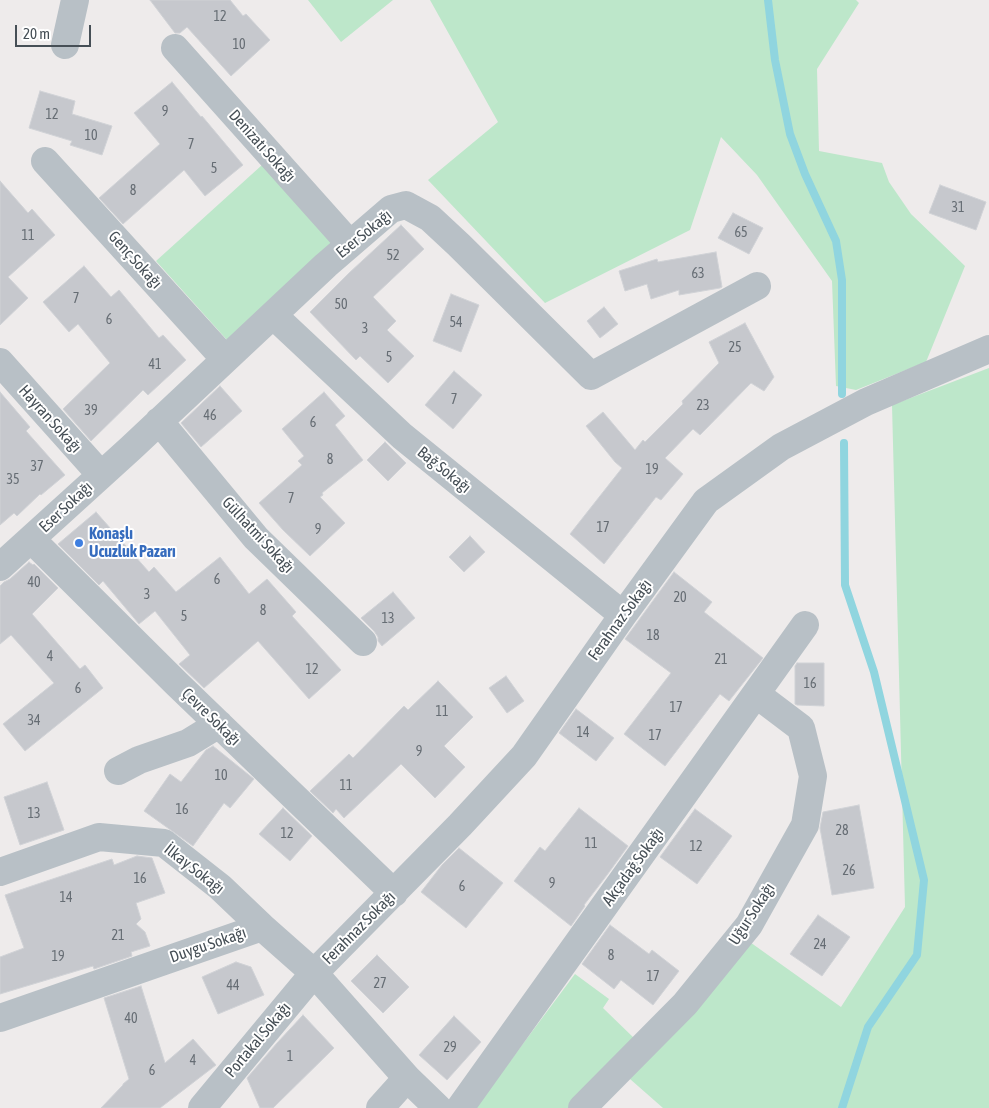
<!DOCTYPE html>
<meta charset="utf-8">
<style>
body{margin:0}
#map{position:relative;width:989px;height:1108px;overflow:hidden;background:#eeebeb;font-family:"Asap Condensed",sans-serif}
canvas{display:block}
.scale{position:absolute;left:15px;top:25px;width:76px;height:22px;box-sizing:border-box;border:2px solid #464f56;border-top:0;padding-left:6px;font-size:15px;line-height:18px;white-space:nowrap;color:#464f56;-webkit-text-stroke:4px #fff;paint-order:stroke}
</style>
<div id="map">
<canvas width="989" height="1108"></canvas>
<div class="scale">20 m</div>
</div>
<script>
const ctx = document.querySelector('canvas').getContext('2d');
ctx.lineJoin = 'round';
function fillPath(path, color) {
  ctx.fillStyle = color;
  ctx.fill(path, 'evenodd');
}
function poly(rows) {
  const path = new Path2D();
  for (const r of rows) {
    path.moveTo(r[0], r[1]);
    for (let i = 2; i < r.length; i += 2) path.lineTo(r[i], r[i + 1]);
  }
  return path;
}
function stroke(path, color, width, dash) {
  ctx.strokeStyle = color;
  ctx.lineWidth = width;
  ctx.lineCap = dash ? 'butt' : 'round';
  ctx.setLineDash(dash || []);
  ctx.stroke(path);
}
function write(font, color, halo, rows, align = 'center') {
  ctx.font = font + ' "Asap Condensed",sans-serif';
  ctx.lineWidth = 4;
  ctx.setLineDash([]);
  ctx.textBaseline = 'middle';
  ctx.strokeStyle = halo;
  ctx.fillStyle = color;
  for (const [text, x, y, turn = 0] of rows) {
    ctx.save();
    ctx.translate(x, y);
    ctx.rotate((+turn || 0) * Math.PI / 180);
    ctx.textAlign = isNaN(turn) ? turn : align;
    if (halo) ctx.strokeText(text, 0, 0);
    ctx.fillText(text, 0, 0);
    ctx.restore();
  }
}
fillPath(poly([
 [308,0,393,0,341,42],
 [430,0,856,0,859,3,817,69,819,151,882,163,889,182,911,214,965,266,926,362,856,390,836,386,832,281,757,175,721,137,690,230,545,303,428,180,498,122],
 [262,165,333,244,227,340,156,261],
 [989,368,989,1108,663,1108,630,1079,740,935,841,1007,905,907,892,405],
 [575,974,609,999,603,1008,636,1040,568,1108,475,1108]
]), '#bde7ca');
stroke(poly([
 [768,0,775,60,790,134,805,174,836,241,842,280,842,394],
 [842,1108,868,1027,917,955,924,880,874,672,845,585,844,443]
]), '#90d5df', 8);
const building = poly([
 [150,0,230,0,243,16,246,14,270,40,231,76,187,27,180,33,175,33,150,0],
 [172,82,201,117,202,116,243,165,205,196,184,170,123,224,99,198,160,144,134,113,172,82],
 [40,91,75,101,72,114,112,126,102,155,70,145,72,141,29,128,40,91],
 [0,181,28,213,32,209,55,235,8,277,28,298,0,325,0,181],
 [940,185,986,202,976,230,929,213,940,185],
 [733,213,763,228,749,254,718,238,733,213],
 [401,225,424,249,373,297,396,321,387,330,414,356,388,383,360,356,356,360,310,312,349,273,401,225],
 [716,252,722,287,720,288,679,295,679,290,651,299,647,284,625,291,619,271,657,259,658,262,716,252],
 [84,266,111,297,119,290,159,338,163,335,186,360,148,395,143,390,91,441,63,409,110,363,78,324,69,332,43,302,84,266],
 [451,294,479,305,461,352,433,341,451,294],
 [604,307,618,324,600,338,587,321,604,307],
 [745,323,774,377,764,391,751,383,700,435,693,429,665,458,683,474,661,500,656,497,604,564,570,534,622,468,615,462,586,426,603,412,635,450,643,440,645,442,683,404,682,401,719,363,709,342,745,323],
 [454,371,482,395,453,429,425,405,454,371],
 [220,386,242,411,201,447,181,423,220,386],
 [0,392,30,427,26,431,65,475,41,495,40,494,17,516,14,513,0,525,0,392],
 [324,392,345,416,335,425,363,460,322,493,323,495,320,497,345,523,310,556,283,530,259,503,302,465,298,461,304,456,282,429,324,392],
 [385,442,406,463,388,481,367,460,385,442],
 [96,512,149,572,154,567,176,592,220,557,249,594,267,579,296,612,292,616,341,670,309,699,258,641,204,688,179,664,190,655,155,611,139,624,103,581,99,585,58,544,96,512],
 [470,536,485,552,464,572,449,557,470,536],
 [29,562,33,565,34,564,58,588,32,614,80,669,85,665,103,688,25,751,3,724,54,683,11,635,0,644,0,586,4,582,10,579,29,562],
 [674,572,712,602,704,612,763,658,729,701,720,694,665,766,624,734,671,673,625,639,674,572],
 [393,592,415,618,382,646,378,641,378,637,374,631,361,618,393,592],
 [797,663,824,663,824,706,797,705,795,704,795,666,797,663],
 [506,676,524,701,507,713,489,688,506,676],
 [438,681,473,717,444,746,465,767,435,798,401,764,344,818,336,809,333,813,310,791,349,754,353,758,404,706,408,710,438,681],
 [576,709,614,738,596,761,559,733,576,709],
 [213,746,254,779,230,808,224,803,193,846,144,811,170,774,181,782,206,750,213,746],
 [47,782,64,830,20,845,4,797,47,782],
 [859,805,874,888,832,895,820,828,823,812,859,805],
 [283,808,312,836,290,861,259,834,283,808],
 [579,808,628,846,607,875,584,905,585,906,571,926,514,881,540,847,545,851,579,808],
 [695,809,732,836,697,884,660,857,695,809],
 [459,848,503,883,466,928,421,892,442,865,459,848],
 [137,856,152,858,165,893,136,903,141,919,136,924,145,932,150,946,131,952,132,956,94,969,93,966,0,994,0,957,24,948,5,895,112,859,114,865,137,856],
 [818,915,850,937,822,976,790,954,818,915],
 [610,925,649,954,652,950,679,971,653,1005,621,980,614,989,582,964,610,925],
 [377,955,409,987,383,1013,351,981,377,955],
 [236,962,251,967,264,995,218,1014,202,977,236,962],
 [141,986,165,1063,193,1039,216,1065,160,1108,101,1108,123,1085,123,1084,129,1079,104,998,141,986],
 [303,1015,334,1048,273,1108,260,1108,247,1078,277,1043,303,1015],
 [454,1016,481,1042,447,1080,419,1055,454,1016]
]);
fillPath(building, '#c6c8cd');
stroke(building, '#d0d2d6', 1);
stroke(poly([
 [65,45,75,0],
 [175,48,350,244],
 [45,161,225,359],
 [273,315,402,436,623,615],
 [0,362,101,475],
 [159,421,256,538,363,642],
 [31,539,176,683,394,893],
 [0,567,131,448,326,265,391,209,406,205,430,218,459,245,591,376,757,286],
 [118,771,139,760,188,743,219,724],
 [0,872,99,837,164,843,220,887,262,927,314,973,407,1078,438,1108],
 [0,1018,262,927],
 [202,1108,314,973,460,825,524,756,623,615,706,501,781,447,866,402,989,349],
 [380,1108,407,1078],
 [460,1108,805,625],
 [582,1108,685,1004,749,925,805,825,813,776,801,728,756,694]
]), '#b8c0c6', 28);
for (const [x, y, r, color] of [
 [79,543,5,"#3f7fe0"]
]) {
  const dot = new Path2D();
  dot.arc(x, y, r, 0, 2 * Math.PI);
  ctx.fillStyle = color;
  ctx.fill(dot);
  stroke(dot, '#fff', 2);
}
write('14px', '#666d74', null, [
 ["12",220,17],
 ["10",239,45],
 ["9",165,112],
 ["12",52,115],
 ["10",91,136],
 ["7",191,145],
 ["5",214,169],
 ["8",133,191],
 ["31",958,208],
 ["65",741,233],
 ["11",28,236],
 ["52",393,256],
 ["63",698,274],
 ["7",76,299],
 ["50",341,305],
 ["6",109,320],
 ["54",456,323],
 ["3",365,329],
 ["25",735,348],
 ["5",389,358],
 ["41",155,365],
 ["7",454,400],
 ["23",703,406],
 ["39",91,411],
 ["46",210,416],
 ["6",313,423],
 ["8",330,460],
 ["37",37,467],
 ["19",652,470],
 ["35",13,480],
 ["7",291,499],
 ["17",603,528],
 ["9",318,530],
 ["6",217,580],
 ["40",34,583],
 ["3",147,595],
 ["20",680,598],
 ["8",263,611],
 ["5",184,617],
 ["13",388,619],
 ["18",653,636],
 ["4",50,657],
 ["21",721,660],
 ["12",312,670],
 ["16",810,684],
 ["6",78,689],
 ["17",676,708],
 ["11",442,712],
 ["34",34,721],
 ["14",583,733],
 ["17",655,736],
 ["9",419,752],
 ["10",221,776],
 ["11",346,786],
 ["16",182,810],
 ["13",34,814],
 ["28",842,831],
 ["12",287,834],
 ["11",591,844],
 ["12",696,847],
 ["26",849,871],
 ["16",140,879],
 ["9",552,884],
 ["6",462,887],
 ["14",66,898],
 ["21",118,936],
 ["24",820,945],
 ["8",611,956],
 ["19",58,957],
 ["17",653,977],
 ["27",380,984],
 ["44",233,986],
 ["40",131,1019],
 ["29",450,1048],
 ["1",290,1057],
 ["4",193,1061],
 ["6",152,1071]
]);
write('16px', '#464f56', '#fff', [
 ["Denizatı Sokağı",262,146,48],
 ["Eser Sokağı",364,234,-39],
 ["Genç Sokağı",135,260,48],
 ["Hayran Sokağı",50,419,48],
 ["Bağ Sokağı",444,470,39],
 ["Eser Sokağı",66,507,-43],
 ["Gülhatmi Sokağı",258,535,47],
 ["Ferahnaz Sokağı",620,620,-54],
 ["Çevre Sokağı",211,717,44],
 ["Akçadağ Sokağı",633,867,-54],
 ["İlkay Sokağı",194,869,38],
 ["Uğur Sokağı",752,914,-57],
 ["Ferahnaz Sokağı",359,928,-45],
 ["Duygu Sokağı",208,945,-19],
 ["Portakal Sokağı",258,1040,-50]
]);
write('bold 16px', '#366cbe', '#fff', [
 ["Konaşlı",89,534],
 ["Ucuzluk Pazarı",89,552]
], 'left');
</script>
